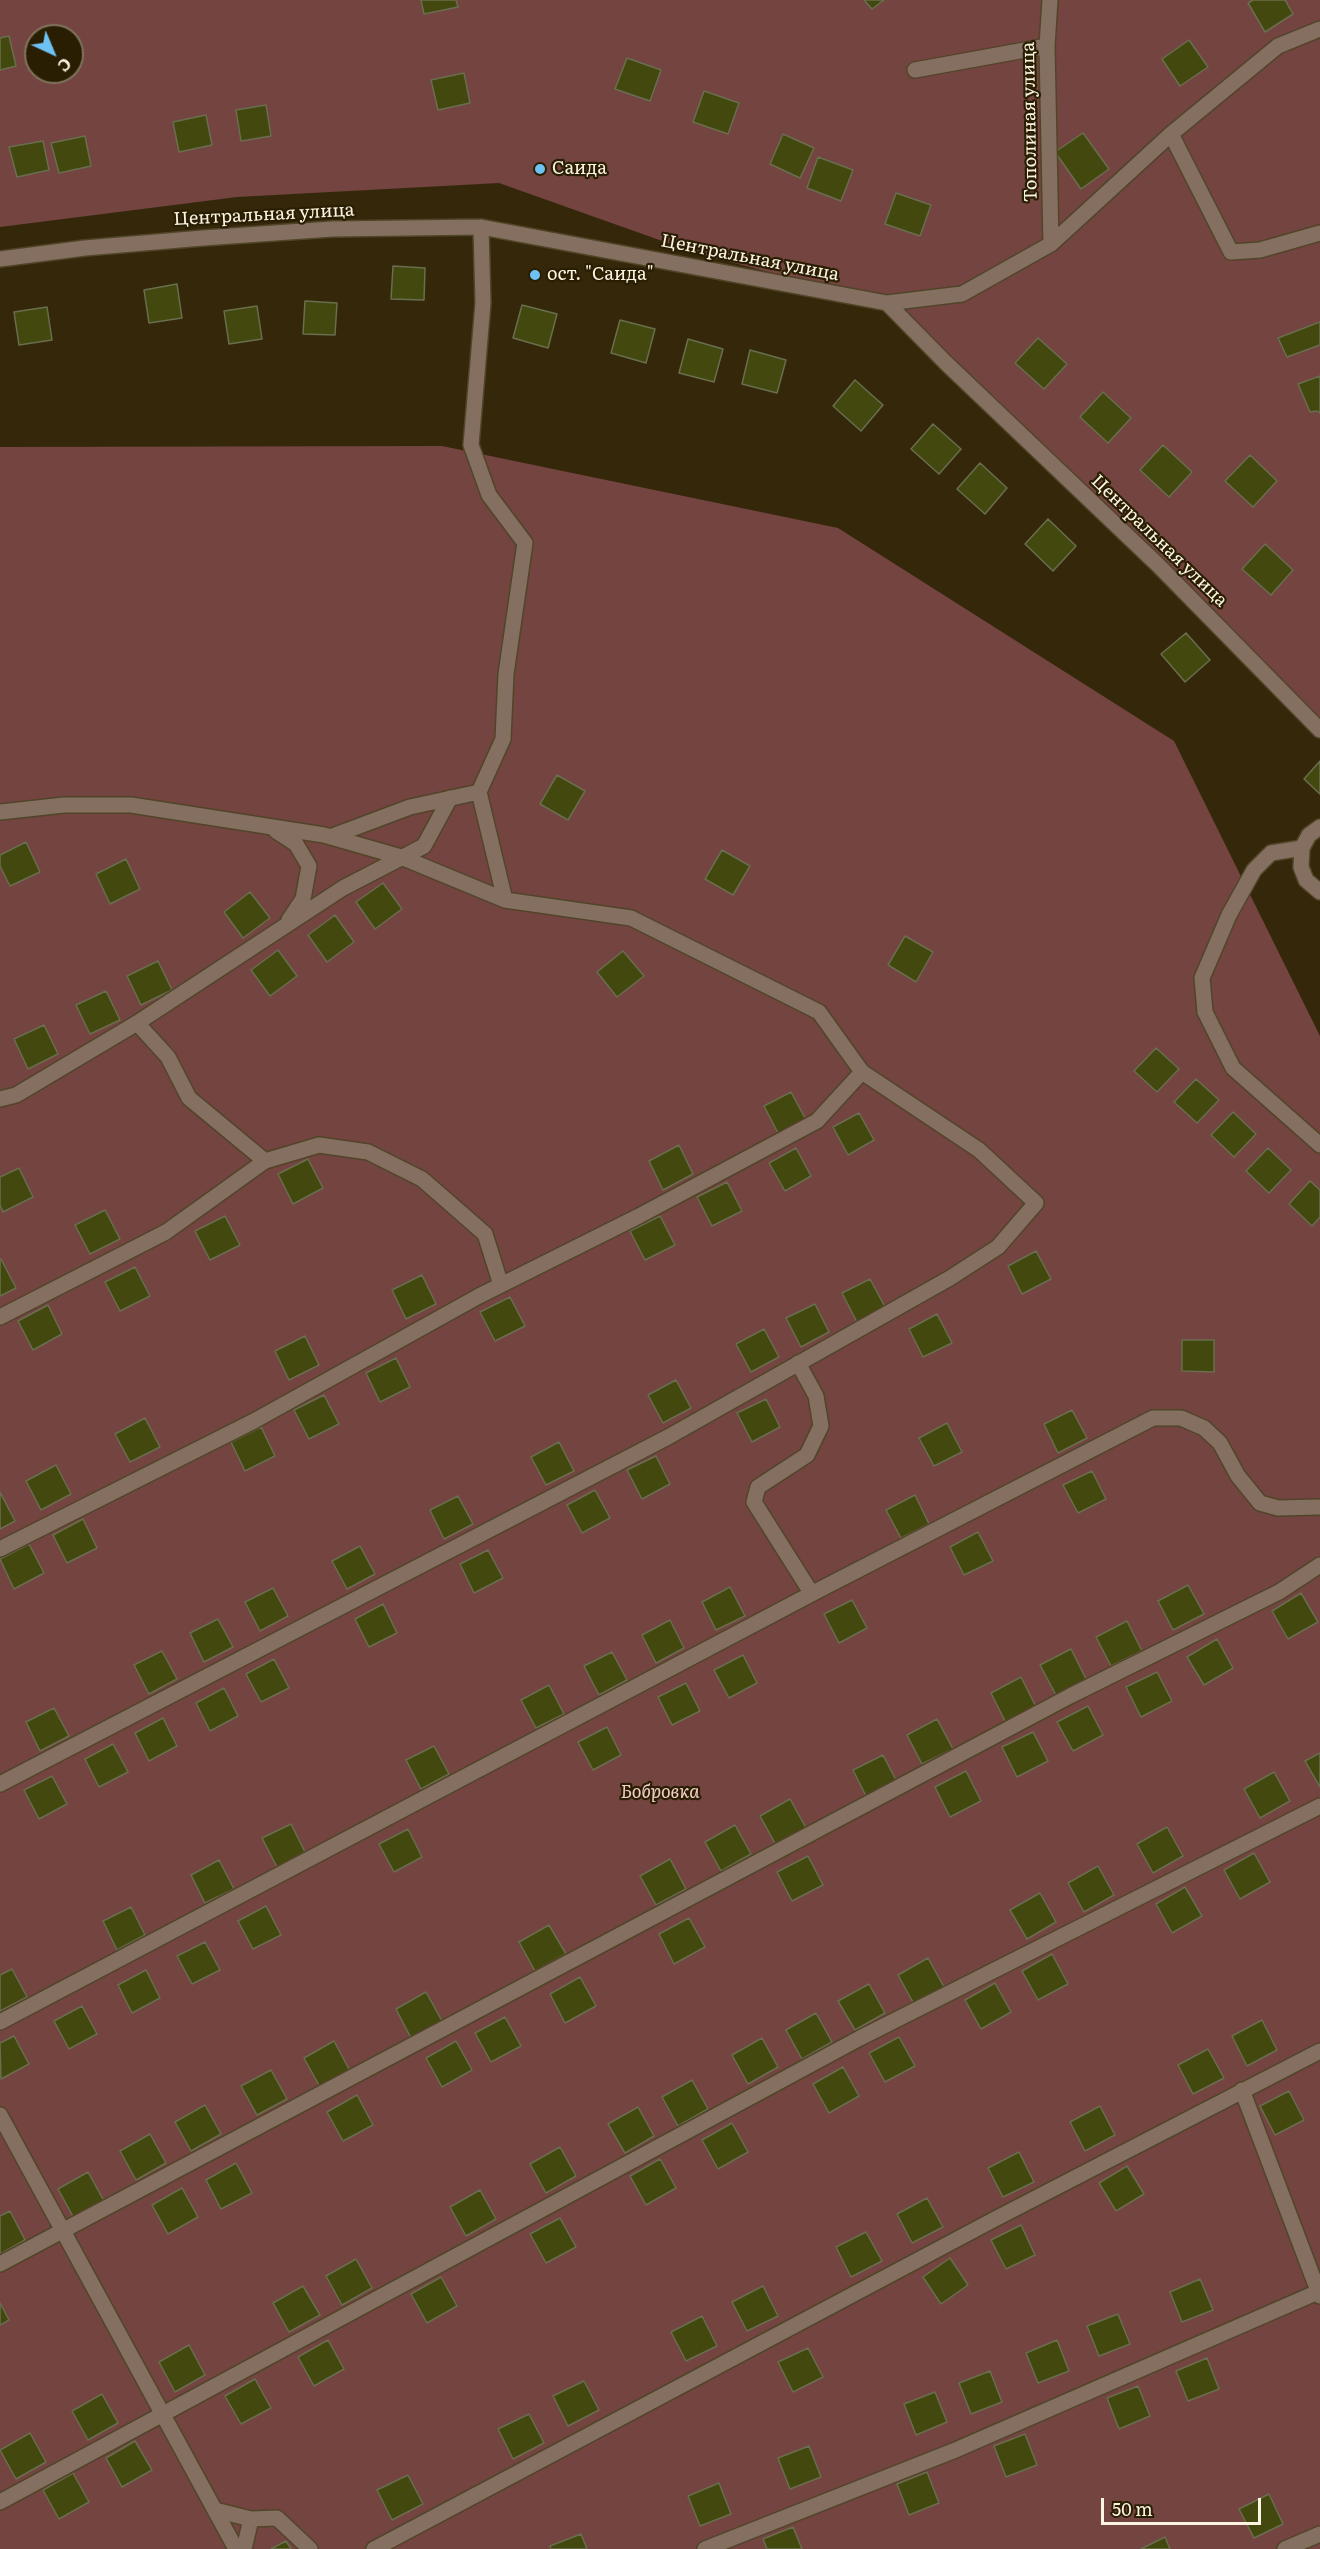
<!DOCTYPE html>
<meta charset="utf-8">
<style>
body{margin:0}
#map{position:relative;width:1320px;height:2549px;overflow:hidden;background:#35280a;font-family:Literata,serif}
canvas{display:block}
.north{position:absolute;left:24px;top:24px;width:60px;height:60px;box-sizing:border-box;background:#2a1e02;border:2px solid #7e745c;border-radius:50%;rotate:136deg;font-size:16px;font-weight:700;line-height:24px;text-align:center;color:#fcf4e3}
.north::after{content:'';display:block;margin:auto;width:21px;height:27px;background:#6ec2f3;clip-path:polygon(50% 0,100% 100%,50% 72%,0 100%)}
.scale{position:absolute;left:1101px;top:2498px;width:160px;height:27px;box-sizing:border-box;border:3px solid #fcf4e3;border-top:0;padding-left:8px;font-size:18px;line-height:21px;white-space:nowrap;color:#fcf4e3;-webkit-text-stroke:4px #2a1e02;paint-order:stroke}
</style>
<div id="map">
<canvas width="1320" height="2549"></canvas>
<div class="north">С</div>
<div class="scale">50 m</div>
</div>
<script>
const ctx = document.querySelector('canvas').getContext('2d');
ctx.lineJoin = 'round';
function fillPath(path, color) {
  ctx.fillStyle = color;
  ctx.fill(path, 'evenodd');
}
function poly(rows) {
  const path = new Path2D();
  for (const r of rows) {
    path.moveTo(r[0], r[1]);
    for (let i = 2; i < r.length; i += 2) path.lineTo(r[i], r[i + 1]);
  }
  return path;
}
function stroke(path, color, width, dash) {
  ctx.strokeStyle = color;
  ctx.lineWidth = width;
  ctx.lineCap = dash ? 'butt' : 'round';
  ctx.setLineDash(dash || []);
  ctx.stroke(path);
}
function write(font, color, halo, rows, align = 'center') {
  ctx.font = font + ' Literata,serif';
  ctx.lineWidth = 4.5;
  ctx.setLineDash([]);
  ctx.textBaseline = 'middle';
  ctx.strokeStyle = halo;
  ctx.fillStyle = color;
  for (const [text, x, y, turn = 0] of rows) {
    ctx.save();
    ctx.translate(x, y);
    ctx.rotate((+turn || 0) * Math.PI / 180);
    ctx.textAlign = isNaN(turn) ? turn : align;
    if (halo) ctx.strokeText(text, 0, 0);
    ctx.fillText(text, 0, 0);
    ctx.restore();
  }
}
fillPath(poly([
 [0,0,1320,0,1320,727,887,303,696,253,499,183,237,197,0,227],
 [36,36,72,36,72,72,36,72],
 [442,446,838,528,1174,741,1320,1036,1320,2549,0,2549,0,447]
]), '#744441');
const building = poly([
 [421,0,456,0,458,7,424,14,421,0],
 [864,0,884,0,872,9,864,0],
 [1253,0,1285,0,1293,14,1265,32,1248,3,1253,0],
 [9,36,16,66,0,70,0,38,9,36],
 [1189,40,1208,67,1180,86,1162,59,1189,40],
 [627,58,661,70,650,101,615,89,627,58],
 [464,73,470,103,438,110,431,80,464,73],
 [704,91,739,103,728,134,693,122,704,91],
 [266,105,271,136,241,141,236,110,266,105],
 [206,115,212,145,179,152,173,122,206,115],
 [1083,133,1109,169,1081,189,1055,152,1083,133],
 [783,134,814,148,800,178,770,164,783,134],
 [85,136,91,166,59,173,51,143,85,136],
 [43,141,49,170,17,177,9,147,43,141],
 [818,157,853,170,841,201,807,188,818,157],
 [896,193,931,205,920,236,885,224,896,193],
 [393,266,425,268,424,300,391,299,393,266],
 [177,284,182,318,149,323,144,290,177,284],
 [305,301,337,303,335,335,303,334,305,301],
 [522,305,557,314,548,348,513,338,522,305],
 [257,306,262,339,229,344,224,311,257,306],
 [47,307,52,340,19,345,14,312,47,307],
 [620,320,655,329,646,363,611,353,620,320],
 [1320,322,1320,345,1287,357,1278,338,1320,322],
 [1038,338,1067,364,1044,389,1015,363,1038,338],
 [688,339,723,349,714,382,679,373,688,339],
 [750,350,786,360,777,393,742,384,750,350],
 [1320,376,1320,413,1317,411,1310,412,1298,384,1320,376],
 [855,380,883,405,861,431,833,406,855,380],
 [1103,392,1131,418,1108,443,1080,417,1103,392],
 [933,424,961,449,939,474,911,449,933,424],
 [1163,445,1192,472,1169,497,1140,470,1163,445],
 [1250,455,1277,481,1253,507,1225,481,1250,455],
 [980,463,1007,488,985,514,957,489,980,463],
 [1048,519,1076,546,1053,571,1025,544,1048,519],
 [1265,544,1293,570,1271,595,1242,569,1265,544],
 [1186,633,1210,660,1185,682,1161,654,1186,633],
 [1320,761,1320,794,1304,779,1320,761],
 [557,775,585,791,568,820,540,804,557,775],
 [26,842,40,872,10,886,0,866,0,855,26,842],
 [722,850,750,866,733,895,705,879,722,850],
 [126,859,140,889,110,904,96,874,126,859],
 [383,883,402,909,375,929,356,902,383,883],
 [250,892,270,918,243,938,224,912,250,892],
 [335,915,354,942,327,962,308,935,335,915],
 [905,936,933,952,916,982,888,965,905,936],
 [278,950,297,976,270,996,251,970,278,950],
 [623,951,644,976,617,997,597,972,623,951],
 [158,961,172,990,141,1005,127,976,158,961],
 [106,991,120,1020,90,1034,76,1005,106,991],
 [44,1025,58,1054,28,1069,14,1039,44,1025],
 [1156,1048,1179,1069,1157,1092,1134,1071,1156,1048],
 [1196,1079,1219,1100,1197,1123,1174,1102,1196,1079],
 [791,1092,806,1120,779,1135,764,1106,791,1092],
 [1233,1112,1256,1134,1234,1157,1211,1135,1233,1112],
 [859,1113,874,1140,848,1155,833,1127,859,1113],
 [679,1145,693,1174,663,1190,649,1161,679,1145],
 [796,1148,811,1176,785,1191,769,1163,796,1148],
 [1268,1148,1291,1170,1269,1193,1246,1171,1268,1148],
 [308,1159,323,1188,293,1204,278,1174,308,1159],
 [19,1168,33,1197,3,1212,0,1205,0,1177,19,1168],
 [1310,1181,1320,1190,1320,1217,1312,1226,1289,1204,1310,1181],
 [727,1182,742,1211,712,1226,697,1197,727,1182],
 [105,1210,120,1239,90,1254,75,1225,105,1210],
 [225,1216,240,1245,210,1260,195,1231,225,1216],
 [660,1216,675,1245,645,1260,630,1231,660,1216],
 [1036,1251,1051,1279,1022,1294,1008,1266,1036,1251],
 [1,1259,16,1288,0,1296,0,1260,1,1259],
 [135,1267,150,1296,120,1311,105,1282,135,1267],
 [422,1275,436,1304,406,1319,392,1290,422,1275],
 [870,1279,885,1307,857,1322,842,1293,870,1279],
 [510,1297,525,1326,495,1341,480,1312,510,1297],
 [815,1304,829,1332,801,1347,786,1318,815,1304],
 [48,1305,62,1334,33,1350,18,1321,48,1305],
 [937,1314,952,1343,923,1357,909,1329,937,1314],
 [764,1329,779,1357,751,1372,736,1344,764,1329],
 [305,1336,319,1365,289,1380,275,1351,305,1336],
 [1182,1340,1214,1340,1214,1372,1182,1371,1182,1340],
 [396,1358,410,1387,380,1402,366,1373,396,1358],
 [676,1380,691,1408,663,1423,648,1395,676,1380],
 [324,1395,339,1424,309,1439,294,1410,324,1395],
 [766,1399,780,1427,752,1442,737,1413,766,1399],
 [1072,1410,1087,1438,1058,1453,1044,1424,1072,1410],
 [145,1418,160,1447,130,1462,115,1434,145,1418],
 [947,1423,962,1452,934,1466,919,1438,947,1423],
 [261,1427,275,1456,245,1471,231,1442,261,1427],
 [559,1442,574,1471,546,1485,531,1457,559,1442],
 [656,1456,670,1484,642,1499,627,1470,656,1456],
 [56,1465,71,1494,41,1510,26,1481,56,1465],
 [1092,1471,1106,1499,1078,1513,1063,1485,1092,1471],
 [595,1490,610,1518,582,1533,567,1505,595,1490],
 [0,1492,15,1521,0,1529,0,1492],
 [915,1495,929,1524,901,1538,886,1510,915,1495],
 [458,1496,473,1524,444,1539,430,1510,458,1496],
 [83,1519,97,1548,67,1563,53,1535,83,1519],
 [978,1532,993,1561,964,1575,950,1547,978,1532],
 [29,1544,44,1573,14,1589,0,1559,29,1544],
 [360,1546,375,1574,347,1589,332,1561,360,1546],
 [488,1550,503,1578,474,1593,460,1564,488,1550],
 [1188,1585,1204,1614,1173,1630,1158,1601,1188,1585],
 [730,1587,745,1616,716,1630,702,1602,730,1587],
 [273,1588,288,1616,260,1631,245,1602,273,1588],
 [1301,1593,1318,1622,1288,1639,1272,1611,1301,1593],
 [852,1600,867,1628,839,1643,824,1614,852,1600],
 [383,1604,397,1633,369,1647,355,1619,383,1604],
 [218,1619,233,1647,204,1662,190,1633,218,1619],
 [670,1620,684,1648,656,1663,642,1635,670,1620],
 [1127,1621,1142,1651,1111,1666,1096,1637,1127,1621],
 [1217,1639,1233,1668,1204,1685,1187,1657,1217,1639],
 [1071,1649,1086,1679,1056,1695,1040,1665,1071,1649],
 [162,1651,177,1679,149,1694,134,1665,162,1651],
 [612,1652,627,1680,599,1695,584,1666,612,1652],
 [743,1655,757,1683,729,1698,714,1670,743,1655],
 [274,1659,289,1688,261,1702,246,1674,274,1659],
 [1157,1672,1172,1701,1141,1717,1126,1687,1157,1672],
 [1021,1677,1036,1707,1006,1723,991,1693,1021,1677],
 [686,1683,700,1711,672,1725,658,1697,686,1683],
 [549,1685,564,1714,536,1728,521,1700,549,1685],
 [224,1688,238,1716,210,1731,196,1703,224,1688],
 [1088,1706,1103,1735,1073,1751,1057,1722,1088,1706],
 [54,1708,69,1736,40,1751,26,1722,54,1708],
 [163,1718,177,1746,149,1761,135,1733,163,1718],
 [937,1719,953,1749,922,1764,907,1735,937,1719],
 [607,1727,621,1755,593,1770,578,1742,607,1727],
 [1033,1732,1048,1761,1017,1777,1002,1747,1033,1732],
 [113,1744,128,1772,99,1787,85,1759,113,1744],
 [434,1746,449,1774,421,1789,406,1760,434,1746],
 [1320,1753,1320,1787,1305,1761,1320,1753],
 [883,1755,898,1784,868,1800,853,1770,883,1755],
 [966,1771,981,1801,950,1817,935,1787,966,1771],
 [1274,1772,1290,1801,1260,1818,1244,1789,1274,1772],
 [52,1776,67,1804,39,1819,24,1790,52,1776],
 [790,1799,806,1828,776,1845,760,1816,790,1799],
 [291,1824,305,1852,277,1867,262,1838,291,1824],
 [735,1825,751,1854,721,1871,705,1842,735,1825],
 [1167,1827,1183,1856,1153,1873,1137,1844,1167,1827],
 [408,1829,422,1857,394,1872,379,1844,408,1829],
 [1254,1853,1270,1882,1240,1899,1224,1870,1254,1853],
 [808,1856,823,1885,792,1901,777,1872,808,1856],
 [670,1859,686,1889,656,1905,640,1876,670,1859],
 [219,1860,234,1889,205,1903,191,1875,219,1860],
 [1098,1866,1114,1895,1084,1912,1068,1883,1098,1866],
 [1185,1887,1202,1916,1172,1933,1156,1904,1185,1887],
 [1040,1893,1056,1922,1027,1939,1010,1910,1040,1893],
 [266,1906,281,1935,253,1949,238,1921,266,1906],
 [131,1907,145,1935,117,1950,103,1921,131,1907],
 [689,1918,705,1947,674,1964,659,1934,689,1918],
 [549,1925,566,1954,535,1971,519,1942,549,1925],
 [205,1942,220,1970,192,1984,177,1956,205,1942],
 [1052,1954,1068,1984,1038,2000,1022,1971,1052,1954],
 [928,1958,944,1987,914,2004,898,1975,928,1958],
 [12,1969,27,1997,0,2011,0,1975,12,1969],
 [146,1970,160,1998,132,2013,118,1985,146,1970],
 [580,1977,596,2006,565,2023,550,1994,580,1977],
 [995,1983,1011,2012,981,2029,965,2000,995,1983],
 [869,1984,885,2013,855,2030,838,2001,869,1984],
 [426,1992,442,2021,411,2038,396,2009,426,1992],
 [82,2006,97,2034,69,2049,54,2021,82,2006],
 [816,2013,832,2042,802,2059,786,2030,816,2013],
 [505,2017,521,2046,491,2062,475,2033,505,2017],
 [1262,2020,1277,2050,1247,2066,1232,2036,1262,2020],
 [14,2036,29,2064,1,2079,0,2043,14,2036],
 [899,2037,915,2066,885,2082,869,2053,899,2037],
 [762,2038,778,2067,748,2084,732,2055,762,2038],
 [334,2041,350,2071,320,2087,304,2058,334,2041],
 [456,2041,472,2070,442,2087,426,2058,456,2041],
 [1208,2049,1224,2078,1193,2094,1178,2065,1208,2049],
 [843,2067,859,2096,829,2113,813,2084,843,2067],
 [271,2070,287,2099,257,2115,241,2086,271,2070],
 [692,2080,708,2109,678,2126,662,2097,692,2080],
 [1289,2091,1304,2120,1275,2135,1260,2106,1289,2091],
 [357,2095,373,2125,343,2141,327,2112,357,2095],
 [205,2105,221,2134,191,2151,175,2122,205,2105],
 [1100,2106,1115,2135,1085,2151,1070,2122,1100,2106],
 [638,2107,654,2136,625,2153,608,2124,638,2107],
 [732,2123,748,2152,718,2169,702,2140,732,2123],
 [150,2134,166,2163,136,2180,120,2151,150,2134],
 [560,2147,576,2176,546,2193,530,2164,560,2147],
 [1019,2152,1034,2182,1003,2197,988,2168,1019,2152],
 [660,2159,676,2188,646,2205,630,2176,660,2159],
 [236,2163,252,2193,221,2209,206,2180,236,2163],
 [1127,2166,1144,2194,1116,2211,1099,2183,1127,2166],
 [88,2172,104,2201,74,2218,58,2189,88,2172],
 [182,2188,198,2217,168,2234,152,2205,182,2188],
 [480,2190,496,2219,466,2236,450,2207,480,2190],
 [927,2198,943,2227,912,2243,897,2214,927,2198],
 [10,2211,25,2240,0,2254,0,2216,10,2211],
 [560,2218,576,2247,546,2263,530,2234,560,2218],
 [1021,2225,1035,2255,1006,2269,991,2240,1021,2225],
 [866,2232,882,2261,851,2277,836,2247,866,2232],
 [950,2258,968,2285,941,2304,923,2277,950,2258],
 [356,2259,372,2288,342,2305,326,2276,356,2259],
 [441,2277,457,2306,427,2323,411,2294,441,2277],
 [1200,2279,1213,2310,1182,2322,1170,2292,1200,2279],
 [303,2286,320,2315,289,2332,273,2303,303,2286],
 [763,2286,778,2316,747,2331,732,2302,763,2286],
 [0,2303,9,2320,0,2325,0,2303],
 [1118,2314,1130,2344,1099,2356,1087,2326,1118,2314],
 [702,2316,717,2346,686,2361,671,2332,702,2316],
 [328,2340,344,2369,314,2386,298,2357,328,2340],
 [1057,2340,1069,2371,1038,2383,1026,2353,1057,2340],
 [189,2345,205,2375,175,2392,159,2362,189,2345],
 [808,2348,823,2377,793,2392,778,2362,808,2348],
 [1207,2358,1219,2389,1188,2401,1176,2371,1207,2358],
 [990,2371,1002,2402,971,2414,959,2383,990,2371],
 [255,2379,271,2408,241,2424,225,2396,255,2379],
 [584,2381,599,2410,568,2426,553,2396,584,2381],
 [1138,2386,1150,2416,1119,2429,1107,2398,1138,2386],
 [935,2392,947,2422,916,2435,904,2404,935,2392],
 [102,2394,118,2423,88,2440,72,2411,102,2394],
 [529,2414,544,2443,513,2459,498,2429,529,2414],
 [30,2433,46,2462,16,2479,0,2450,30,2433],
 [1025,2434,1037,2465,1006,2477,994,2446,1025,2434],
 [135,2441,152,2470,122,2487,106,2458,135,2441],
 [809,2446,821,2477,790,2489,778,2458,809,2446],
 [927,2472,939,2503,909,2515,897,2484,927,2472],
 [73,2473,89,2502,59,2519,43,2490,73,2473],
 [408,2475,423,2504,392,2520,377,2490,408,2475],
 [719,2483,731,2514,700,2526,688,2496,719,2483],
 [1269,2494,1283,2524,1254,2538,1239,2509,1269,2494],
 [793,2527,802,2549,767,2549,763,2539,793,2527],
 [581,2534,587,2549,551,2549,550,2546,581,2534],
 [1165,2537,1170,2549,1141,2549,1165,2537],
 [286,2541,291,2549,271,2549,286,2541]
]);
fillPath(building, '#43480f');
stroke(building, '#696e4e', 1.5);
const minor = poly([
 [1050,0,1047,46,1051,244],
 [915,70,1047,46],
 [1171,134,1231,252,1260,250,1320,233],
 [481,227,483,303,471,445,489,495,525,543,506,674,503,739,479,792,505,900],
 [0,259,85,248,203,238,332,229,481,227,887,303,946,363,1158,565,1320,730],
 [887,303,962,294,1051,244,1171,134,1278,46,1320,29],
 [0,812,64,805,131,805,324,835,401,857,505,900,631,918,819,1012,862,1072,979,1150,1036,1203,998,1247,950,1278,668,1437,0,1784],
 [1320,827,1309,835,1302,848,1301,867,1306,880,1320,892],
 [276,831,296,844,309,866,303,899,289,920],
 [330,837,410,807,479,792],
 [1302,848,1271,853,1254,870,1229,915,1202,978,1205,1012,1233,1068,1320,1145],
 [137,1023,168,1057,189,1098,265,1161,319,1145,368,1152,422,1179,485,1234,501,1285],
 [0,1099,16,1095,137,1023,343,888,424,846,450,798],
 [0,1317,166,1232,265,1161],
 [798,1363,816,1396,821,1426,807,1455,758,1487,754,1502,812,1594],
 [0,1549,254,1421,479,1296,639,1216,817,1121,862,1072],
 [0,2022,817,1591,1153,1418,1181,1418,1204,1428,1220,1443,1238,1476,1260,1503,1278,1508,1320,1507],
 [1242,2090,1320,2296],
 [0,2115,236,2549],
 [0,2264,1070,1696,1279,1592,1320,1565],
 [0,2502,860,2038,1320,1806],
 [215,2510,251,2519,277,2518,310,2549],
 [244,2549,251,2519],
 [374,2549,995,2219,1320,2051],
 [705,2549,953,2451,1320,2291],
 [1285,2549,1320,2534]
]);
stroke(minor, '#514528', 18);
stroke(minor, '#856f61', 15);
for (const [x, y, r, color] of [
 [540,169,6,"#6ec2f3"],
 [535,275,6,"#6ec2f3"]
]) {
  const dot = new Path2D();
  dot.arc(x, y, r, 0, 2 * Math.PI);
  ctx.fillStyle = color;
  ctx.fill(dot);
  stroke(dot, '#2a1e02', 2);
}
write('18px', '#fcf4e3', '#2a1e02', [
 ["Тополиная улица",1030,122,-91],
 ["Центральная улица",264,215,-3],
 ["Центральная улица",750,258,11],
 ["Центральная улица",1159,541,44]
]);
write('18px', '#fcf4e3', '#2a1e02', [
 ["Саида",552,169],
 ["ост. \"Саида\"",547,275]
], 'left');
write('italic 18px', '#f4cecb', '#2a1e02', [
 ["Бобровка",660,1793]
]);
</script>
